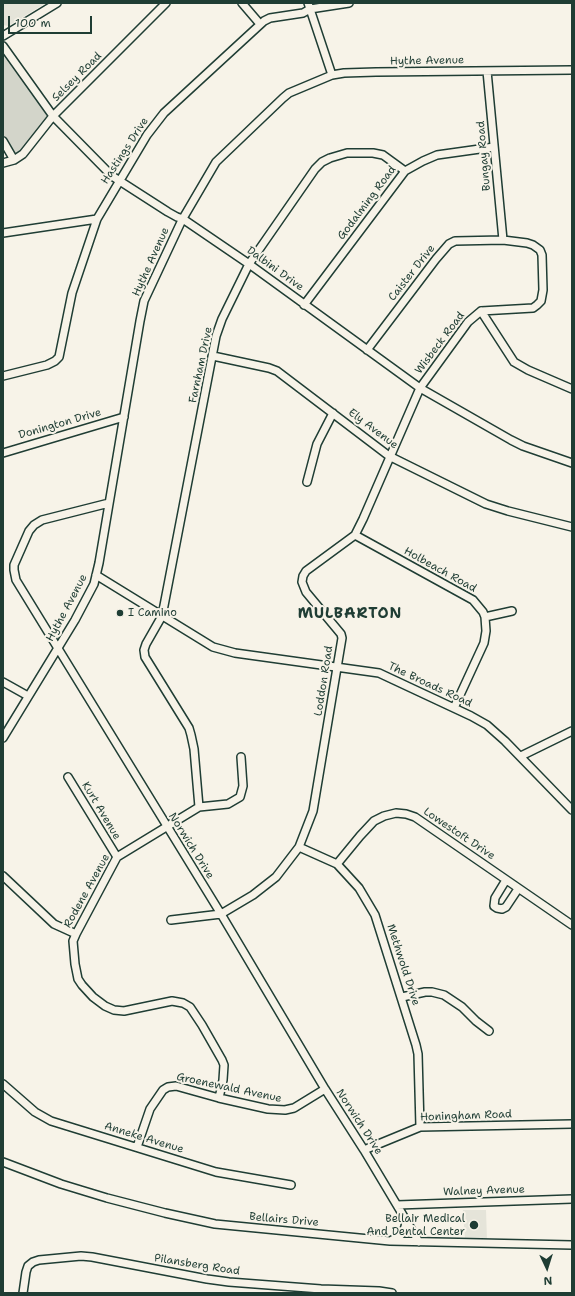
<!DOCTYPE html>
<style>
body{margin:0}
#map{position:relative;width:575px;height:1296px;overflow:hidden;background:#f7f3e8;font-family:"Shantell Sans",sans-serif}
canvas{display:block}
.frame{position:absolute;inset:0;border:4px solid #1f3d34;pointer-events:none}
.north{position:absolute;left:527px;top:1248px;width:40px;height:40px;-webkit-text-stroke:3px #f7f3e8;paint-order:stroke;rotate:176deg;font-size:11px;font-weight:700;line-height:16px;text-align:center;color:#1f3d34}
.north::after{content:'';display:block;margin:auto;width:14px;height:18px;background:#1f3d34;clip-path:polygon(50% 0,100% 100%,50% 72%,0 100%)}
.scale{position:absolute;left:8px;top:16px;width:84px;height:18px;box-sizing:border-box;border:2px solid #1f3d34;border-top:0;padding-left:5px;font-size:12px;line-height:14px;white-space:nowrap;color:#1f3d34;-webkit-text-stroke:3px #f7f3e8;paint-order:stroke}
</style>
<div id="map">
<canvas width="575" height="1296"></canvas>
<div class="frame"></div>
<div class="north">N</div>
<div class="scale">100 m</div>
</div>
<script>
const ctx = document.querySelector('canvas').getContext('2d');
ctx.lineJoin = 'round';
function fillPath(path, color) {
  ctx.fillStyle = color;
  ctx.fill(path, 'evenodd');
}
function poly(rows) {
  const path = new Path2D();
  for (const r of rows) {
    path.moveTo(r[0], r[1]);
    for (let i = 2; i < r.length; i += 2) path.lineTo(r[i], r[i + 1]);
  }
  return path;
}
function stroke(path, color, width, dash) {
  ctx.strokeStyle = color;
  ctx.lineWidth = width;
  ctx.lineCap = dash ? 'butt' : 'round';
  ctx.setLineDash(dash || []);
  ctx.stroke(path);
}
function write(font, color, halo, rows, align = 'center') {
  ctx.font = font + ' "Shantell Sans",sans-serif';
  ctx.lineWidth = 4;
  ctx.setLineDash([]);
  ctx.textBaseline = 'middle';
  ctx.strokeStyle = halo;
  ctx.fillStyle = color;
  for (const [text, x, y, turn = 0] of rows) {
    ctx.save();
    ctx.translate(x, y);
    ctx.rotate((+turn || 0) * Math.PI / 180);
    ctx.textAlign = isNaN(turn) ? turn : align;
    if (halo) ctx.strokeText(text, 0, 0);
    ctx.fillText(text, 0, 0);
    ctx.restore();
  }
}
fillPath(poly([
 [3,3,46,3,8,26,3,25],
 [463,1210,486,1210,487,1240,465,1240]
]), '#e5e4d9');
fillPath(poly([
 [3,55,48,117,29,146,17,154,13,152,3,136]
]), '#d3d5ca');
const minor = poly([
 [242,3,260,24],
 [308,3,332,75],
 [3,36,57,3],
 [3,46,53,116,112,176,168,212,177,217,183,219,249,264,420,388,511,440,523,446,572,463],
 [487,71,503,240],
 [3,141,14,160],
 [3,163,14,160,23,154,53,116,166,3],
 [3,233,97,219],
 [304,305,405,171,423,161,437,155,494,147],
 [481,311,514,362,528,370,572,389],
 [213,356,269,368,277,371,389,456,486,504,508,511,572,527],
 [3,376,47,365,55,361,59,357,72,293,97,219,147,135,164,113,264,21,270,18,303,13,310,9,349,3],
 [3,453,124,417],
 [307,482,317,444,333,413],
 [109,503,42,520,34,525,29,531,14,565,14,570,16,580,221,914,325,1089,364,1150,419,1242],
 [355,535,473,600,483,612,485,617,486,631,484,643,454,708],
 [96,575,213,647,235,653,379,673,471,716,487,725,505,741,572,810],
 [485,617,512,611],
 [3,682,28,696],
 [3,738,75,620,94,584,99,563,140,321,144,301,182,220,216,162,283,98,289,93,332,75,344,73,376,72,572,70],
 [521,756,572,731],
 [68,777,117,857],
 [199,807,194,749,191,735,189,728,145,657,144,650,146,644,162,616,216,336,222,319,249,264,315,169,322,162,330,158,347,153,373,153,383,155,405,171],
 [299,847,337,864,359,888,375,915,416,1045,418,1054,420,1127],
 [337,864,360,836,374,821,384,816,396,813,406,814,415,817,572,925],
 [3,876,54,924,76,934],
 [506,880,495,898,494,906,497,908,502,909,506,907,518,889],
 [171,920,221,914,253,895,276,877,299,847,313,811,342,638,341,634,306,592,302,582,303,576,306,571,355,535,363,519,420,388,468,322,481,311,533,308,537,305,541,301,543,290,542,255,540,250,533,245,527,243,503,240,455,241,449,244,436,259,367,350],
 [402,997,425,992,432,992,444,995,462,1007,476,1021,489,1031],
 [3,1084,35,1112,51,1121,216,1172,291,1185],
 [219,1098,223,1080,224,1065,222,1060,202,1025,190,1007,183,1003,172,1001,124,1011,114,1010,105,1006,93,997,82,985,78,979,75,964,73,941,76,934,117,857,199,807,228,804,240,797,243,786,241,757],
 [137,1147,150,1109,163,1090,168,1087,176,1086,219,1098,268,1109,285,1110,294,1108,325,1089],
 [364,1150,420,1127,572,1124],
 [3,1162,61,1184,107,1198,165,1213,215,1224,390,1241,572,1245],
 [397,1205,572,1199],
 [392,1240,401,1235,405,1227,406,1221],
 [23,1293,26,1272,28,1266,33,1262,39,1260,81,1256,92,1257,207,1279,229,1282,321,1289,379,1291,392,1293]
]);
stroke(minor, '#1f3d34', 10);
stroke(minor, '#f7f3e8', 7);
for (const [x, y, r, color] of [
 [120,613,4,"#1f3d34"],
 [474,1225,5,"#1f3d34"]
]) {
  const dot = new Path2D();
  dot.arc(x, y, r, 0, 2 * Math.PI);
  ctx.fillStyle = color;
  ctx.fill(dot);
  stroke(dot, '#f7f3e8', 1.5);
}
write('11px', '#1f3d34', '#f7f3e8', [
 ["Hythe Avenue",427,61,-1],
 ["Selsey Road",77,77,-45],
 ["Hastings Drive",125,151,-57],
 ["Bungay Road",484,156,-95],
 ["Godalming Road",367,203,-53],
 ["Hythe Avenue",151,262,-66],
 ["Dalbini Drive",275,269,36],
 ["Caister Drive",412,273,-52],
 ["Wisbeck Road",440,343,-53],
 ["Farnham Drive",201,365,-78],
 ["Donington Drive",60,424,-16],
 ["Ely Avenue",373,429,37],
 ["Holbeach Road",440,570,29],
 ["Hythe Avenue",67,608,-62],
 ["Loddon Road",324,681,-81],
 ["The Broads Road",430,685,25],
 ["Kurt Avenue",101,811,59],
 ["Lowestoft Drive",459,834,34],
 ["Norwich Drive",191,846,58],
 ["Rodene Avenue",87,891,-61],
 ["Methwold Drive",403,965,72],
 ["Groenewald Avenue",229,1088,12],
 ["Honingham Road",466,1116,-2],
 ["Norwich Drive",359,1122,57],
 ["Anneke Avenue",144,1138,17],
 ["Walney Avenue",484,1191,-2],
 ["Bellairs Drive",284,1220,5],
 ["Pilansberg Road",197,1265,9]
]);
write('11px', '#1f3d34', '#f7f3e8', [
 ["I Camino",128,613],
 ["Bellair Medical",465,1219,"right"],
 ["And Dental Center",465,1232,"right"]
], 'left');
ctx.letterSpacing = '1px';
write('bold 15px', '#1f3d34', '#f7f3e8', [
 ["MULBARTON",350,614]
]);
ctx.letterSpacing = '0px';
</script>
